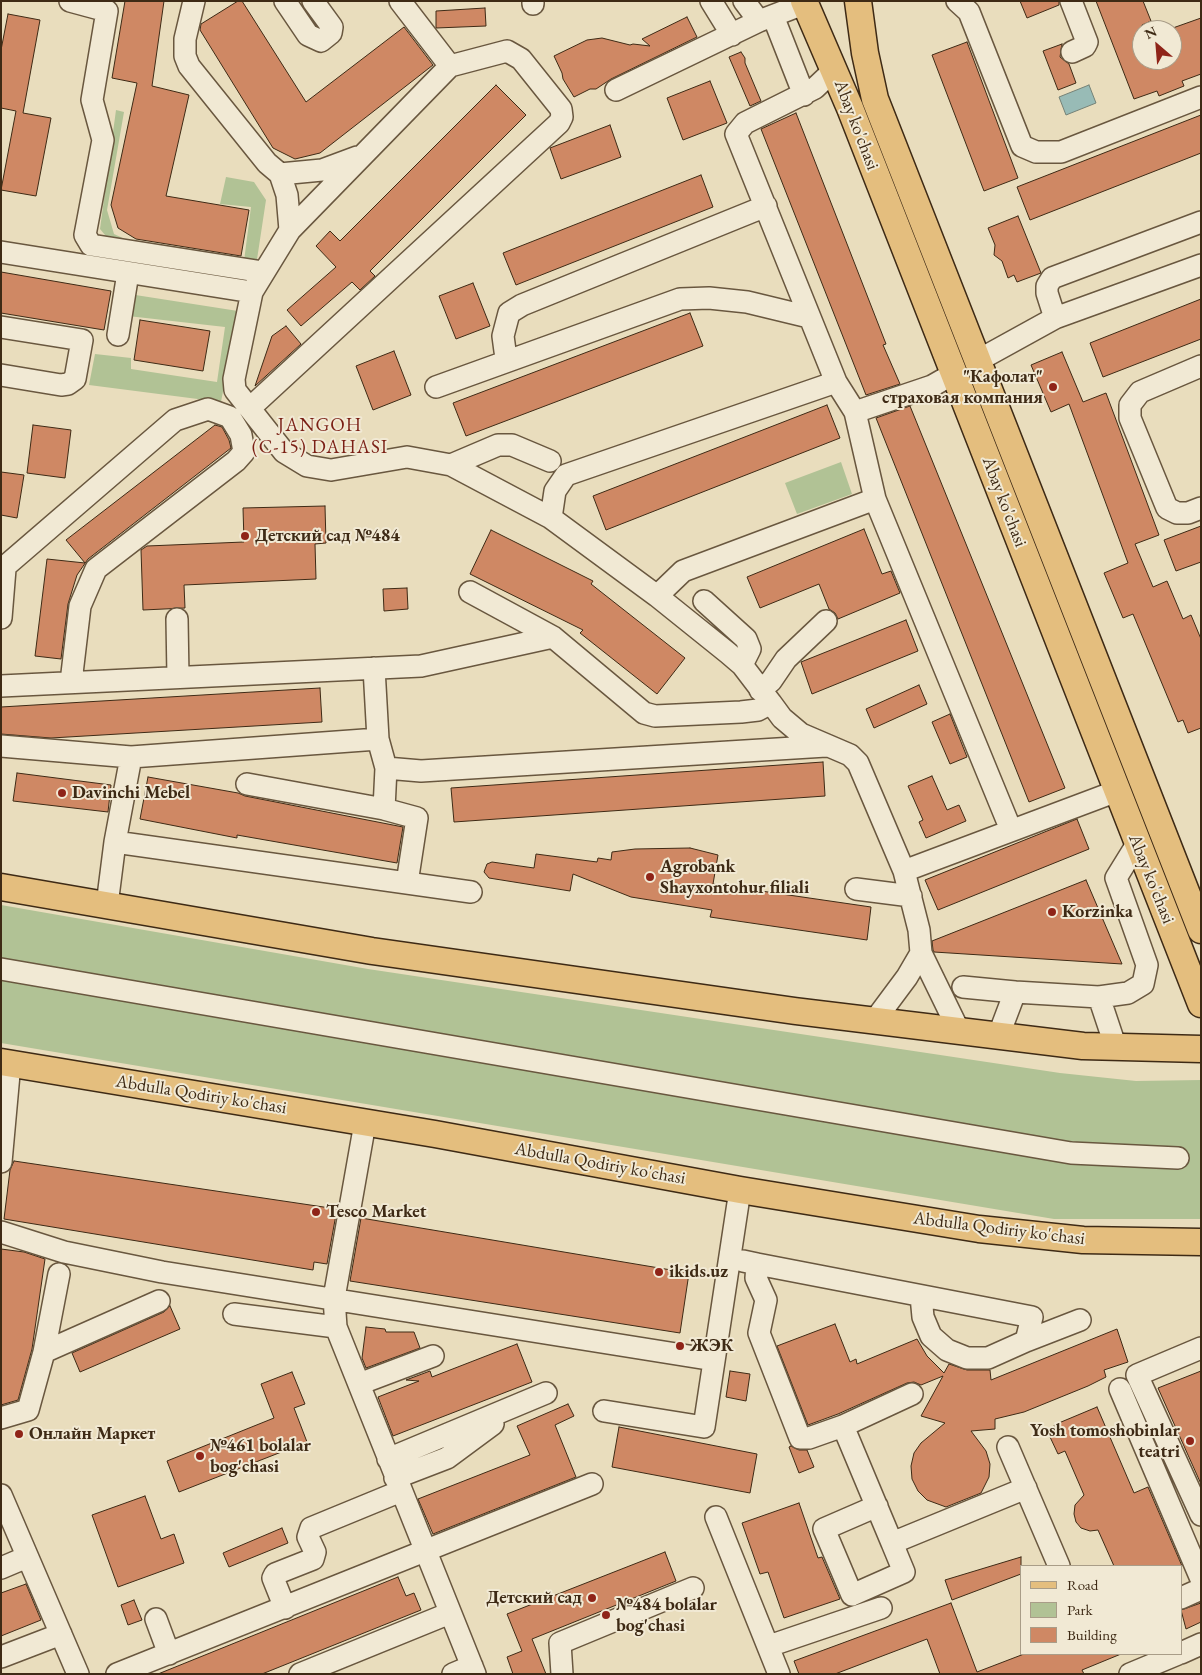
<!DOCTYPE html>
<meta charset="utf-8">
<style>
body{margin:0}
#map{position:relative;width:1202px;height:1675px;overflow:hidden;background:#e9ddbd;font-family:"EB Garamond",serif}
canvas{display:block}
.frame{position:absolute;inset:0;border:2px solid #3e2a15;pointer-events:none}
.legend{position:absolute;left:1020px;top:1565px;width:162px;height:90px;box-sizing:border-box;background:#f1e9d4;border:1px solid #a99d88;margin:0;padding:6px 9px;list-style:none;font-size:15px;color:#3e2a15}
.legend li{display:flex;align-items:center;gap:10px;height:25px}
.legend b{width:25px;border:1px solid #a99d88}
.north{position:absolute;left:1132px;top:20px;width:50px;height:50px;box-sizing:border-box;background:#f1e9d4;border:1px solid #a99d88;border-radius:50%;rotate:333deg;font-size:14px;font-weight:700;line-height:20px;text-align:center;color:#3e2a15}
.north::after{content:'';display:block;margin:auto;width:18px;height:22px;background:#8f2418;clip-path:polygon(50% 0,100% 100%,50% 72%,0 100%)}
</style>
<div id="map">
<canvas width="1202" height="1675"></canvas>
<div class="frame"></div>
<ul class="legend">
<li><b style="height:6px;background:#e4be7e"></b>Road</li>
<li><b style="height:14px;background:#b1c295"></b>Park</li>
<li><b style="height:14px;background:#cf8864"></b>Building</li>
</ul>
<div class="north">N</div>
</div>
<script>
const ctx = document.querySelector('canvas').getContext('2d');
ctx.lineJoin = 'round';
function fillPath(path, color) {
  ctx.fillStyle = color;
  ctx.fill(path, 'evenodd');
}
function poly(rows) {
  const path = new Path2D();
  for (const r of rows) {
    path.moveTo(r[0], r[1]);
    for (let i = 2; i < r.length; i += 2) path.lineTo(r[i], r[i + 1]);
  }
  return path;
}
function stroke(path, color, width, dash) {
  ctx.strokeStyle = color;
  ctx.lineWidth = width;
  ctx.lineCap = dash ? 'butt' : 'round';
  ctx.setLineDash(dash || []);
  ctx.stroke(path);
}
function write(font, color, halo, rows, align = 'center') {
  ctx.font = font + ' "EB Garamond",serif';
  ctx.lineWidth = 4;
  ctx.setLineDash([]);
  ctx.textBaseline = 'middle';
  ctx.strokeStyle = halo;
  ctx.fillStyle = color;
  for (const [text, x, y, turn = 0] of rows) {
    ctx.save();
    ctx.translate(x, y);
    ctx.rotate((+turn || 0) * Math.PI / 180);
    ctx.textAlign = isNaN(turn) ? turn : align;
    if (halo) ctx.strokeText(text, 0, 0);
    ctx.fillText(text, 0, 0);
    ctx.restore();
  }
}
fillPath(poly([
 [116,110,124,112,107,210,114,234,140,246,244,261,251,207,220,204,226,177,254,182,266,200,256,266,110,241,100,229],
 [129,294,238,311,221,402,89,385,95,354,131,358,131,369,217,382,225,327,128,316],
 [841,462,852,494,797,514,785,483],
 [1,905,368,969,1060,1073,1136,1081,1201,1080,1201,1219,1054,1219,1,1043]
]), '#b1c295');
const water = poly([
 [1089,85,1096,103,1066,115,1059,97,1089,85]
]);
fillPath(water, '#98bbb6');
stroke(water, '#748176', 1);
const building = poly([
 [125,1,164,1,152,86,189,95,166,196,249,210,241,256,136,239,118,228,111,205,137,83,112,78,125,1],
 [238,1,242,1,306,102,404,27,433,65,320,153,295,159,273,148,200,30,201,24,238,1],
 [1020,1,1059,1,1059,5,1027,18,1020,1],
 [1096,1,1143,1,1151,21,1142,25,1142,60,1172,60,1172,30,1170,29,1201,18,1201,74,1182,81,1184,86,1159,96,1157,91,1134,99,1096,1],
 [485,8,486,26,436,28,436,11,485,8],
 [8,14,40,20,23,113,51,118,36,196,1,190,16,111,1,108,1,50,8,14],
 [687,17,697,37,611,79,596,89,590,89,574,97,563,79,562,73,554,56,587,40,602,38,630,45,633,44,650,46,642,39,687,17],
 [967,42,1018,178,984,191,932,55,967,42],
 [1062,44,1060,57,1069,64,1076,83,1058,90,1043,51,1062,44],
 [741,52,745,58,745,63,761,101,750,106,729,57,741,52],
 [710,81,727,123,683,140,667,98,710,81],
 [496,85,526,115,370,271,375,276,360,290,352,282,301,326,287,310,336,267,316,246,330,231,340,241,496,85],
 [796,113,886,344,883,345,900,384,866,395,761,129,796,113],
 [1201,115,1201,153,1030,220,1017,187,1201,115],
 [610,125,621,157,561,179,550,148,610,125],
 [701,175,713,207,516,285,503,253,701,175],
 [1018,216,1041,273,1017,282,1014,275,1008,278,1002,261,994,255,995,245,988,228,1018,216],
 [1,272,111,291,104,330,1,313,1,272],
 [473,283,490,326,456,339,439,296,473,283],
 [1201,299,1201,339,1103,377,1090,343,1201,299],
 [690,313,703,346,466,436,453,403,690,313],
 [140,320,210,331,203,371,134,360,140,320],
 [286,326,301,344,255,386,272,336,286,326],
 [394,351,411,395,373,410,356,366,394,351],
 [1062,352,1083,402,1106,393,1159,535,1135,544,1153,587,1167,581,1183,619,1191,615,1201,639,1201,728,1188,733,1183,720,1178,722,1133,614,1123,618,1104,573,1128,563,1069,404,1051,412,1031,365,1062,352],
 [827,405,840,438,606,530,593,496,827,405],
 [910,406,1065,788,1029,802,876,418,910,406],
 [33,425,71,430,65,478,27,473,33,425],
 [215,425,222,427,229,440,231,448,88,559,77,575,68,604,61,659,35,656,47,559,85,563,66,540,215,425],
 [1,472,24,475,17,518,1,515,1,472],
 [325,506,326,543,315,544,316,579,184,585,185,608,143,610,141,550,147,546,244,542,243,508,325,506],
 [1201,526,1201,562,1176,571,1164,540,1201,526],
 [864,529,882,574,891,571,900,593,838,619,835,613,829,609,819,584,760,608,747,577,864,529],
 [491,530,593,581,591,584,685,658,657,694,580,633,583,630,470,574,491,530],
 [407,588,408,609,384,611,383,589,407,588],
 [906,620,918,651,812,694,801,662,906,620],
 [919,685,927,704,874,728,866,709,919,685],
 [320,688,322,722,51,738,1,734,1,707,320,688],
 [950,714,967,757,950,764,932,722,950,714],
 [823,762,825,796,454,822,451,788,823,762],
 [17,773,111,785,108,812,13,801,17,773],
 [932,776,947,810,959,805,966,821,926,838,919,822,923,820,908,786,932,776],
 [148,777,238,793,245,796,403,827,397,863,237,835,237,838,140,819,148,777],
 [1077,819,1089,849,938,910,925,880,1077,819],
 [690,848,718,855,713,884,871,907,867,940,710,917,712,910,631,897,573,874,570,891,489,878,484,872,487,864,492,862,534,868,536,854,597,862,598,858,611,860,612,852,635,849,690,848],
 [1086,880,1122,964,934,952,933,950,932,941,1086,880],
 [14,1161,337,1209,327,1264,314,1262,313,1270,4,1219,10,1170,14,1161],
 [361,1218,689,1273,680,1333,350,1281,361,1218],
 [1,1249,24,1252,45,1259,32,1349,18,1400,1,1405,1,1249],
 [170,1306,180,1329,80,1372,72,1353,164,1312,170,1306],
 [835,1324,850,1362,856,1359,857,1364,917,1339,927,1356,944,1373,949,1364,967,1370,990,1370,991,1380,1117,1329,1128,1362,1104,1370,1106,1377,1088,1386,1024,1412,995,1419,995,1429,971,1431,986,1451,990,1464,989,1477,981,1493,946,1507,927,1500,918,1491,912,1479,911,1466,914,1453,921,1443,945,1423,921,1416,943,1376,921,1385,914,1382,907,1383,838,1414,808,1425,777,1346,835,1324],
 [366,1327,385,1329,386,1332,414,1332,420,1348,366,1368,362,1358,366,1327],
 [517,1344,532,1382,393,1436,378,1397,419,1381,406,1380,430,1371,432,1377,517,1344],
 [730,1371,750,1374,746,1401,726,1397,730,1371],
 [1201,1371,1201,1484,1158,1388,1201,1371],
 [292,1372,305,1404,294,1408,307,1442,179,1492,167,1461,274,1418,261,1384,292,1372],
 [568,1404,574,1416,555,1425,576,1477,433,1534,418,1499,530,1455,517,1426,568,1404],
 [1097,1407,1134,1493,1148,1487,1182,1566,1114,1566,1098,1530,1090,1531,1081,1528,1076,1522,1074,1514,1075,1505,1084,1495,1065,1451,1058,1454,1050,1437,1058,1433,1054,1425,1097,1407],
 [619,1427,757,1454,750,1493,612,1467,619,1427],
 [791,1446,799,1450,807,1450,814,1467,799,1473,789,1447,791,1446],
 [145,1496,161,1539,174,1534,184,1563,118,1587,92,1515,145,1496],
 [799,1503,818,1558,822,1557,840,1599,784,1618,768,1572,760,1574,742,1523,799,1503],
 [282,1528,288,1543,229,1567,223,1553,282,1528],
 [665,1552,676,1581,532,1639,546,1674,513,1674,507,1657,522,1651,507,1614,665,1552],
 [1021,1557,1021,1574,952,1600,945,1580,1021,1557],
 [398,1577,406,1596,414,1593,421,1610,262,1674,158,1674,398,1577],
 [26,1584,41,1620,1,1636,1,1593,26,1584],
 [134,1600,142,1620,128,1625,121,1605,134,1600],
 [951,1603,977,1672,1024,1654,1121,1654,1082,1670,1084,1674,940,1674,927,1639,835,1674,799,1674,794,1661,951,1603],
 [1201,1603,1201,1622,1186,1629,1181,1610,1201,1603]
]);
fillPath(building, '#cf8864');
stroke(building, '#3e2a15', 1);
const minor = poly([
 [70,1,107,11,92,100,103,140,85,235,91,245,263,272],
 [194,1,185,39,185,56,189,66,267,163,280,174,287,195,290,230],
 [285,1,308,35,321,41,331,33,332,27,313,1],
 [400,1,450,66],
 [711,1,732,35],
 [744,1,759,21],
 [957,1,969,12,1022,146,1036,152,1061,152,1201,97],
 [1071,1,1087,42,1085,46,1072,52],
 [533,4,533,1],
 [773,16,804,95],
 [834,70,815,88,745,123,736,134,836,382,855,412,875,499,1011,830],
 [616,90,759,21,806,3],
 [280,174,322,170,357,157],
 [1,252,252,292],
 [1055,318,1047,293,1047,286,1052,278,1201,222],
 [1,327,82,340,75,379,68,384,61,385,1,375],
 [118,335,128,273],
 [509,359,505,351,503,336,509,313,522,305,766,206],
 [977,361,1055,318,1201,265],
 [1201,366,1140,392,1130,405,1130,418,1167,508,1177,513,1188,513,1201,508],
 [436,387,680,299,709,298,747,302,809,317],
 [250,408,559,123,562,117,561,109,521,59,507,51,450,66,290,230,252,292,234,379,235,390,284,452,307,466,331,470,407,457,451,465,551,518,657,596,728,653,742,665,771,703,758,710,741,712,655,716,644,713,553,637,470,592],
 [855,412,932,386,953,374],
 [451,465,498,445,512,445,550,461],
 [551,518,555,491,566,475,836,382],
 [1,570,175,420,208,409,230,417,241,435,244,452,236,461,96,569,80,606,71,682],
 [657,596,683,571,875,499],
 [704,601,746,639,750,649,742,665],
 [1,618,5,569],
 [177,619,178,677],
 [374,668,378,739,386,768,384,809],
 [1,686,421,666,553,637],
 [760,690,771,681,786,659,826,621],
 [771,703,782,718,801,734,850,755,858,763,904,871,919,930,921,953,959,1031],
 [1,746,131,757,378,739],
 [386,768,421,771,826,746],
 [247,784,384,809,417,818,407,883],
 [115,842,131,757],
 [904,871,1117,791],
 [856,889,911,896],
 [107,905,115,842,471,892],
 [1,969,1071,1153,1178,1158],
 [963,987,1015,992],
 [1099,997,1116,1048],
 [875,1020,907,977,921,953],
 [998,1037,1015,992,1099,997,1128,993,1143,984,1147,965,1116,878,1137,844],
 [365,1123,334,1298,336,1327,475,1674],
 [1,1162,10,1063],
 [1,1232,64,1252,162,1272,714,1360],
 [743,1261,757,1264,756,1278,766,1300,759,1333,800,1438,809,1438,843,1426,912,1394],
 [757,1264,1032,1317,1026,1341,988,1358,967,1358,947,1350,931,1336,923,1317,921,1296],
 [234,1314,336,1327],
 [1026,1341,1080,1320],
 [1201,1348,1137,1375,1201,1515],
 [44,1352,159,1301],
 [359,1384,433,1356],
 [1120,1389,1201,1579],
 [604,1411,704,1427,740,1190],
 [1,1418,28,1410,44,1352,59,1274],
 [843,1426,892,1543,1026,1488],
 [1008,1447,1059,1566],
 [388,1459,546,1393],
 [395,1478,447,1458,493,1424],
 [1,1495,78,1674],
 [877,1506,824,1529,852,1595,904,1572,892,1543],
 [716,1517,779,1674],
 [1,1568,27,1557],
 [1181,1598,1201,1589],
 [285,1608,273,1578,275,1574,313,1559,315,1552,308,1537,311,1528,401,1491],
 [156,1619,169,1654],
 [769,1646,881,1608],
 [1181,1653,1201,1644],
 [1,1657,61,1634],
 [117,1674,592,1484],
 [300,1674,450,1613],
 [453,1674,472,1666],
 [562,1674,560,1643,693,1588],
 [1130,1674,1178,1654]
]);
const major = poly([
 [804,1,850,108,1201,1004],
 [858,1,865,53,875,99,1201,930],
 [1,887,372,951,795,1011,1083,1046,1201,1049],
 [1,1062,435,1134,740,1190,979,1229,1083,1240,1201,1242]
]);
stroke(minor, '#69573f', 24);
stroke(major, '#3e2a15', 29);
stroke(minor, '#f1e9d4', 21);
stroke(major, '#e4be7e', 26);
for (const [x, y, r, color] of [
 [1053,387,5,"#8f2418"],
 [245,536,5,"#8f2418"],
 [62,793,5,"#8f2418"],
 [650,877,5,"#8f2418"],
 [1052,912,5,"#8f2418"],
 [316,1212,5,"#8f2418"],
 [659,1272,5,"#8f2418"],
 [680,1346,5,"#8f2418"],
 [19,1434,5,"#8f2418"],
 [1190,1441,5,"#8f2418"],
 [200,1456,5,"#8f2418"],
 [592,1598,5,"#8f2418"],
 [606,1615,5,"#8f2418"]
]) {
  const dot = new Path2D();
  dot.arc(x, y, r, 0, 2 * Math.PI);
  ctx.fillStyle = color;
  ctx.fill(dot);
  stroke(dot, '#f1e9d4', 2);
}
write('18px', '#3e2a15', '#f1e9d4', [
 ["Abay ko'chasi",856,125,69],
 ["Abay ko'chasi",1004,502,69],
 ["Abay ko'chasi",1151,879,68],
 ["Abdulla Qodiriy ko'chasi",201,1095,9],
 ["Abdulla Qodiriy ko'chasi",600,1164,10],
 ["Abdulla Qodiriy ko'chasi",999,1229,7]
]);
write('bold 18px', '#3e2a15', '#f1e9d4', [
 ["\"Кафолат\"",1043,377,"right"],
 ["страховая компания",1043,398,"right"],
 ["Детский сад №484",255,536],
 ["Davinchi Mebel",72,793],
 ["Agrobank",660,867],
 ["Shayxontohur filiali",660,888],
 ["Korzinka",1062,912],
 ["Tesco Market",326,1212],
 ["ikids.uz",669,1272],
 ["ЖЭК",690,1346],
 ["Yosh tomoshobinlar",1180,1431,"right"],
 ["teatri",1180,1452,"right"],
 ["Онлайн Маркет",29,1434],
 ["№461 bolalar",210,1446],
 ["bog'chasi",210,1467],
 ["Детский сад",582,1598,"right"],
 ["№484 bolalar",616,1605],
 ["bog'chasi",616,1626]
], 'left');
ctx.letterSpacing = '1px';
write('19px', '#7a1f14', '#f1e9d4', [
 ["JANGOH",320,426],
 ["(C-15) DAHASI",320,448]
]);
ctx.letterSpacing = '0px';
</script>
